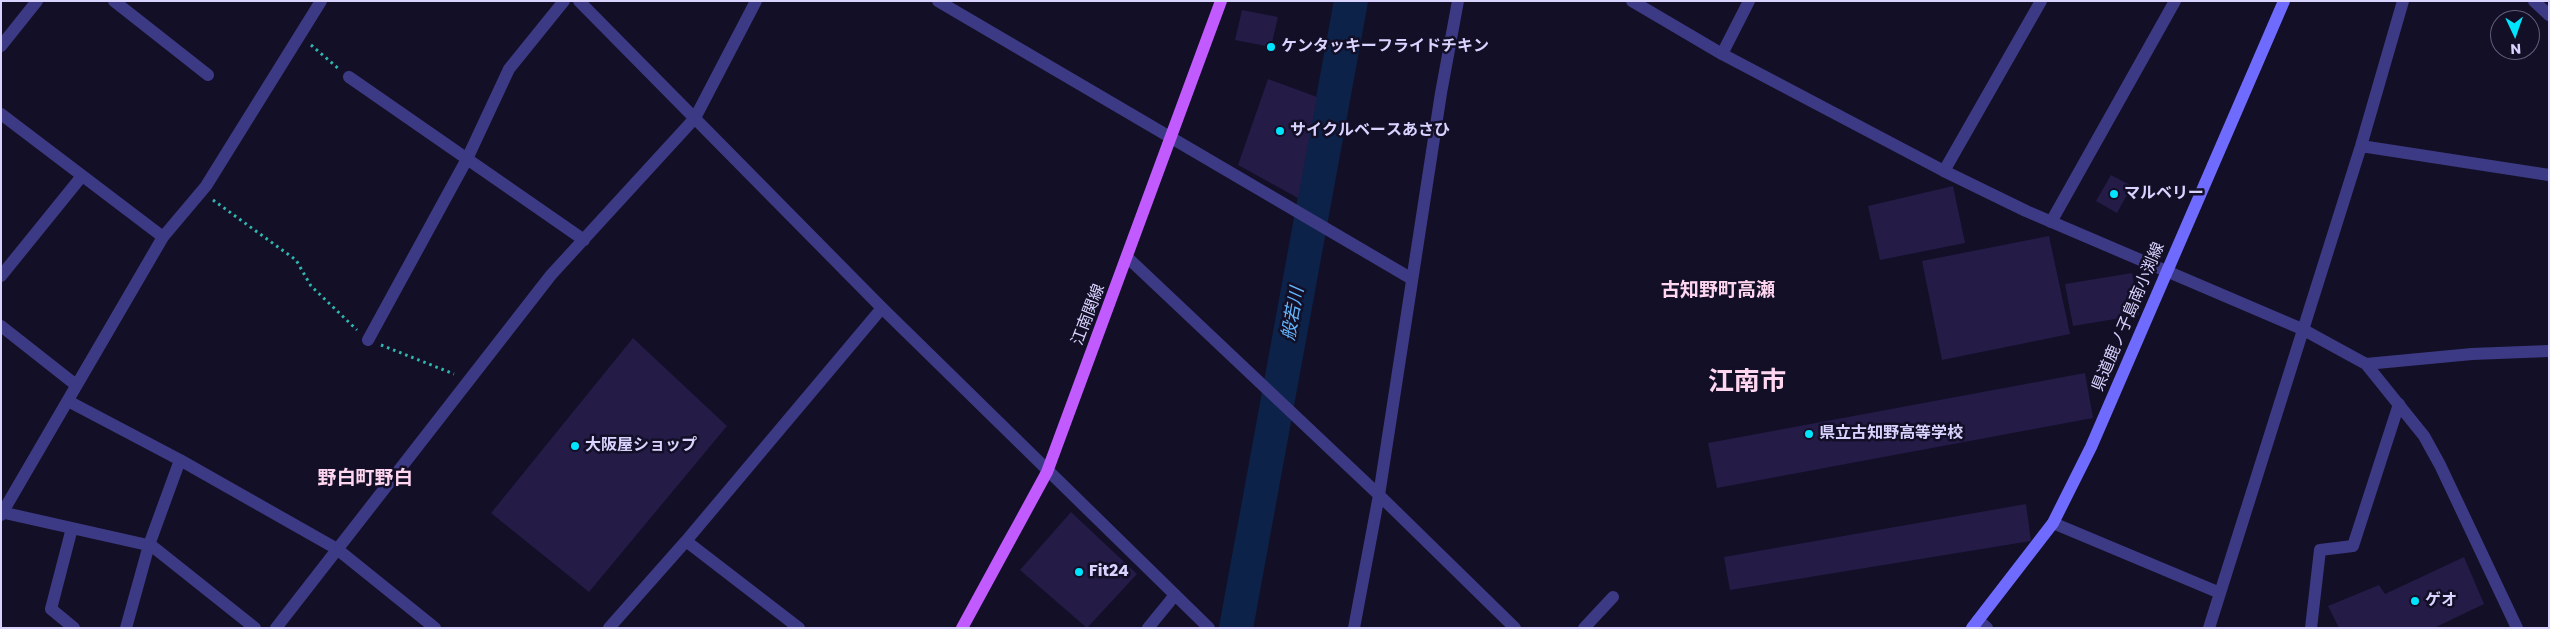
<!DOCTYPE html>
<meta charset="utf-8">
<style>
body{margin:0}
#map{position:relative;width:2550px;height:629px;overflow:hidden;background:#130f26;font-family:Poppins,sans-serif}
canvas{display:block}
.frame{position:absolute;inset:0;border:2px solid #d9d4ff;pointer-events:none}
.north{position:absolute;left:2490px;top:10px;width:50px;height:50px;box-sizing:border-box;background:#130f26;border:1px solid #625e7d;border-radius:50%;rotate:177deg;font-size:14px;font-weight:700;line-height:20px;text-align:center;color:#d9d4ff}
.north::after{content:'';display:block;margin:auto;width:18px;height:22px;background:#00e5ff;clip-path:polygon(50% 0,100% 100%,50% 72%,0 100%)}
</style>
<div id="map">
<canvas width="2550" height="629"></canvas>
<div class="frame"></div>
<div class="north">N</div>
</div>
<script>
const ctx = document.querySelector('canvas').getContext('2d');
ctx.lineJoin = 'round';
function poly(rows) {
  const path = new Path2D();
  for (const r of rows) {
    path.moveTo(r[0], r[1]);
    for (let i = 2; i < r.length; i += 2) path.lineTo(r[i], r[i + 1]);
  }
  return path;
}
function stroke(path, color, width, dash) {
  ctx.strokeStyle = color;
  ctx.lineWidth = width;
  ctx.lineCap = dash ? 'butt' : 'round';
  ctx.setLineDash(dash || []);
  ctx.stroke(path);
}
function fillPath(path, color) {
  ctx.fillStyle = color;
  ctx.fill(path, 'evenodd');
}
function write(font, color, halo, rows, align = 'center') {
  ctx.font = font + ' Poppins,"Noto Sans JP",sans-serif';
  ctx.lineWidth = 5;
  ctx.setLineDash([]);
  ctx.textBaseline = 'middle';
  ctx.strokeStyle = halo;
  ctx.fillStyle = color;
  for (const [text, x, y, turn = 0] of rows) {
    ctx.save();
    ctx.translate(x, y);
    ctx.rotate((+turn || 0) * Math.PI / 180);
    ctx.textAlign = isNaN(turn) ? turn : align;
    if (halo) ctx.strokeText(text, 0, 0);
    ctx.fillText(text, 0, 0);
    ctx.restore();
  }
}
stroke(poly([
 [1236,628,1351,1]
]), '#0c2248', 34);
fillPath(poly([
 [1242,10,1278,17,1271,47,1235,40],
 [1268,79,1317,97,1298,198,1238,165],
 [2111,175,2132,186,2117,213,2096,201],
 [1953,186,1965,243,1880,260,1868,206],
 [2049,236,2070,334,1942,360,1922,261],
 [2132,273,2139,315,2073,326,2065,284],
 [633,338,727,426,589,592,491,513],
 [2085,373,2093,418,1717,488,1708,443],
 [2026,504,2031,541,1730,590,1724,557],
 [1071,512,1137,574,1087,628,1020,570],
 [2464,557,2484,604,2434,628,2339,628,2328,606,2379,585,2385,594]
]), '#241b47');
stroke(poly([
 [311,45,339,69],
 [213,200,296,260,311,286,357,330],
 [381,345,454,374]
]), '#2fb8b0', 3, [2.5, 4]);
stroke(poly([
 [114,1,208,75],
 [938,1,1412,279],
 [2534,1,2549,15],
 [1,46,37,1],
 [1722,54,1749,1],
 [349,77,584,240],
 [1,114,163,237],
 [2361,146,2549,175],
 [1944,171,2041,1],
 [2051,222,2175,1],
 [1128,258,1379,495,1515,628],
 [1,276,82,176],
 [1,326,76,385],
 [368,340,467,159,509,69,564,1],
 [68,401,180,460,337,549,435,628],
 [1,512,152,546,255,628],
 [1,515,163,237,206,186,321,1],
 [2053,523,2220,593],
 [72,528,51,609,74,628],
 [686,541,799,628],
 [1978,620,1987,628],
 [126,628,149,545,180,460],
 [276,628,551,275,695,118,756,1],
 [609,628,686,541,882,308],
 [1148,628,1175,595],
 [1354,628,1379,495,1441,93,1458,1],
 [1584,628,1613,597],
 [2209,628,2361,146,2403,1],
 [2311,628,2320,550,2353,546,2399,404]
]), '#3d3a85', 12);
stroke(poly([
 [579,1,882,308,1209,628],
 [1632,1,1722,54,1944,171,2026,211,2302,329,2366,364,2424,436,2440,465,2517,628],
 [2366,364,2472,354,2549,351]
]), '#3d3a85', 12);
stroke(poly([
 [1972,628,2053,523,2091,447,2284,1]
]), '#6f6bff', 12);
stroke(poly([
 [962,628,1047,472,1221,1]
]), '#c25bff', 12);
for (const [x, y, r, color] of [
 [1271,47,5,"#00e5ff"],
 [1280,131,5,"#00e5ff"],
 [2114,194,5,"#00e5ff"],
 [1809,434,5,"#00e5ff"],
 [575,446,5,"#00e5ff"],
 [1079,572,5,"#00e5ff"],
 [2415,601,5,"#00e5ff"]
]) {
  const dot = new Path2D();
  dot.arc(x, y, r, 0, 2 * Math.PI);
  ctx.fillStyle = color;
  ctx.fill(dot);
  stroke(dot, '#130f26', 2);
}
write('bold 16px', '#d9d4ff', '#130f26', [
 ["ケンタッキーフライドチキン",1281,47],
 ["サイクルベースあさひ",1290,131],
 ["マルベリー",2124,194],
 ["県立古知野高等学校",1819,434],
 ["大阪屋ショップ",585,446],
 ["Fit24",1089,572],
 ["ゲオ",2425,601]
], 'left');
write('16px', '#d9d4ff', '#130f26', [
 ["江南関線",1089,315,-69],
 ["県道鹿ノ子島南小渕線",2129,317,-67]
]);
write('italic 18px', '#62b6ff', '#130f26', [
 ["般若川",1294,314,-80]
]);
write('bold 19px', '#ffd6f0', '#130f26', [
 ["古知野町高瀬",1718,291],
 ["野白町野白",365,479]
]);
write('bold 26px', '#ffd6f0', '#130f26', [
 ["江南市",1747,383]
]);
</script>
